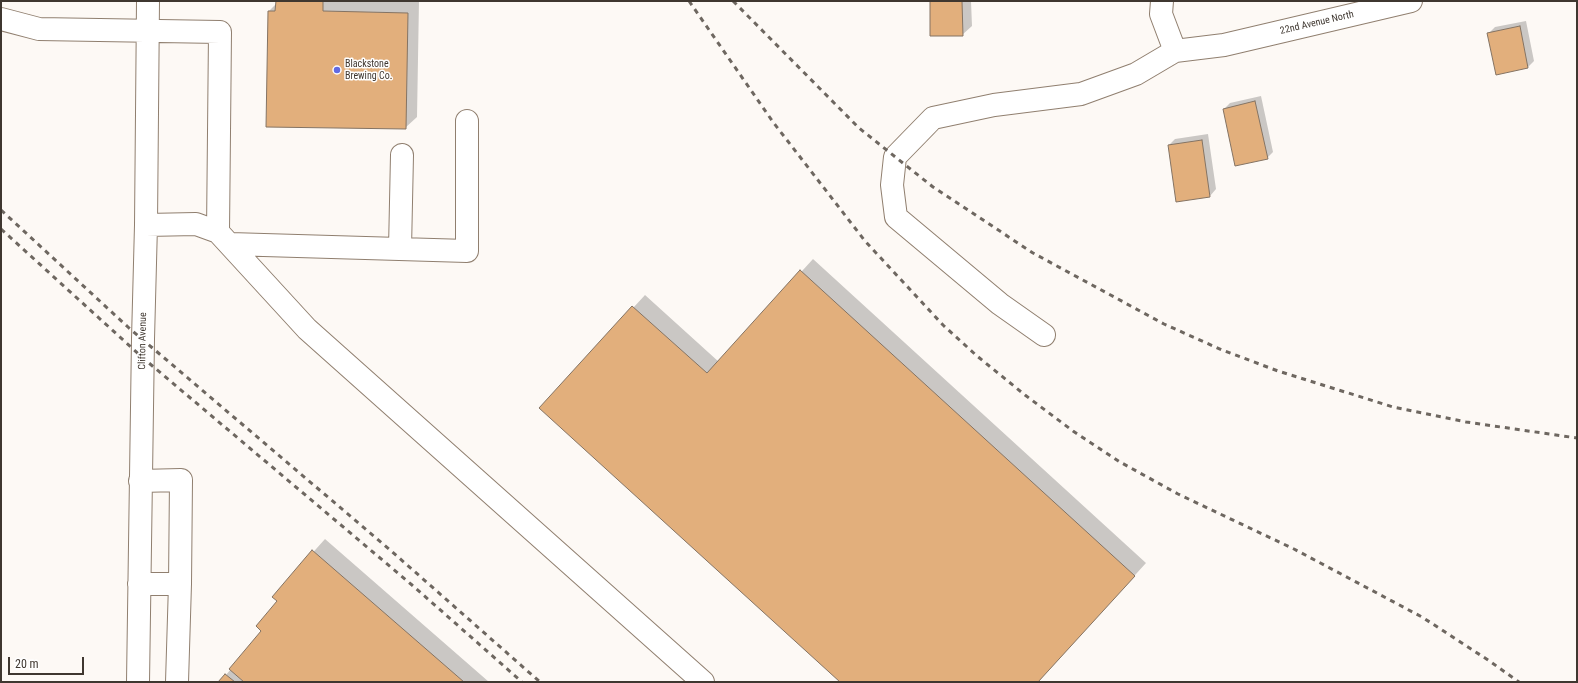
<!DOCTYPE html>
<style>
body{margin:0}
#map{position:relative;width:1578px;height:683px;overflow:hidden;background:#fdf9f5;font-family:"Roboto Condensed",sans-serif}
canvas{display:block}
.frame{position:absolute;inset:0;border:2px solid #3f3730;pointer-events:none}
.scale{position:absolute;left:8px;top:657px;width:76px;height:18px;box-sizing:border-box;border:2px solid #3f3730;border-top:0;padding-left:5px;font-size:12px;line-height:14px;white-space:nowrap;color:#3f3730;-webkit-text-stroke:3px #fff;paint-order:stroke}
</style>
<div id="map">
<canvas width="1578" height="683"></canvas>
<div class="frame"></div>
<div class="scale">20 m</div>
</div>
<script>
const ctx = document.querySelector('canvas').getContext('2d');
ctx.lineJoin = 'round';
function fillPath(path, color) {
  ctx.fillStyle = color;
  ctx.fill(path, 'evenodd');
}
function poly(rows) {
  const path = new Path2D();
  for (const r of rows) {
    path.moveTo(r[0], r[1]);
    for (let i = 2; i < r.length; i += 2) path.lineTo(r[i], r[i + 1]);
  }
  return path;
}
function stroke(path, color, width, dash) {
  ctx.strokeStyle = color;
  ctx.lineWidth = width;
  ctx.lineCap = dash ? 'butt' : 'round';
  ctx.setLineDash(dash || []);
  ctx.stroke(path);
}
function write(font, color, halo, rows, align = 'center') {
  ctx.font = font + ' "Roboto Condensed",sans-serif';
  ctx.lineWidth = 3;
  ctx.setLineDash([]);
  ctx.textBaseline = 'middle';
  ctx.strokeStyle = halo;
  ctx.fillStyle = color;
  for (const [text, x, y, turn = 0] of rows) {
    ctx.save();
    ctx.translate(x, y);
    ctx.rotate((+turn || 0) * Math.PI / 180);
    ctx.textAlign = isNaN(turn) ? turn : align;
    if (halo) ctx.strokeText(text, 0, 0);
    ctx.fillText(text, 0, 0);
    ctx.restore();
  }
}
fillPath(poly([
 [277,1,419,1,417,117,405,128,269,11,277,3],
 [931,1,971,1,972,26,962,35],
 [1526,21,1534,61,1528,67,1488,34,1495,27],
 [1261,96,1273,152,1267,158,1224,109,1230,103],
 [1208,134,1216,189,1210,196,1177,201,1169,145,1175,139],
 [813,259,1146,563,1038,682,841,682,541,408,645,295,719,362],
 [325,539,489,682,220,682,263,631,278,601,273,597]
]), '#0003');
const building = poly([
 [276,1,323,1,323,11,408,13,406,129,266,127,268,11,275,11,276,1],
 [930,1,962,1,963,36,930,36,930,1],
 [1520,26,1528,68,1496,75,1487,33,1520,26],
 [1255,101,1268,159,1235,166,1223,109,1255,101],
 [1202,140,1210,197,1176,202,1168,145,1202,140],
 [800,270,1135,576,1038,682,840,682,539,408,632,306,707,373,800,270],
 [312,550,464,682,244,682,229,669,261,631,256,626,277,601,272,597,312,550],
 [225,674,235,682,218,682,225,674]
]);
fillPath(building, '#e2af7c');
stroke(building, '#847363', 1);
const minor = poly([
 [1162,1,1161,14,1175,51,1224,45,1411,1],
 [1,19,39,29,220,32,218,232,196,224,146,225],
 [218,232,307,329,703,682],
 [230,244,467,251,467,121],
 [400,249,402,155],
 [1044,335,1000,304,896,217,892,185,895,157,933,118,994,105,1081,94,1136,74,1175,51],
 [140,481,181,480,180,584],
 [139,584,180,584,177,682],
 [138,682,143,339,146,225,148,1]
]);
stroke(minor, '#907f6f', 24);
stroke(minor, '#fff', 22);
stroke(poly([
 [689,1,773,122,865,241,943,325,977,356,1025,395,1073,431,1120,462,1178,494,1294,549,1422,617,1488,660,1519,682],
 [733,1,859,128,933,187,1033,253,1164,324,1222,350,1278,371,1393,407,1466,422,1577,438],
 [1,210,129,328,389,549,540,682],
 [1,229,143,358,412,585,522,682]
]), '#6e6760', 3, [5, 5]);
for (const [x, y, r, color] of [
 [337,70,4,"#616ae2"]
]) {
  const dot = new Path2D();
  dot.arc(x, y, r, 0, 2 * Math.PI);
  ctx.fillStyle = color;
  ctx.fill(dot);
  stroke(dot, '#fff', 1.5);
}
write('10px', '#3f3730', '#fff', [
 ["22nd Avenue North",1317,23,-13],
 ["Clifton Avenue",143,341,-89]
]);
write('10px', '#3f3730', '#fff', [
 ["Blackstone",345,64],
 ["Brewing Co.",345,76]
], 'left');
</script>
